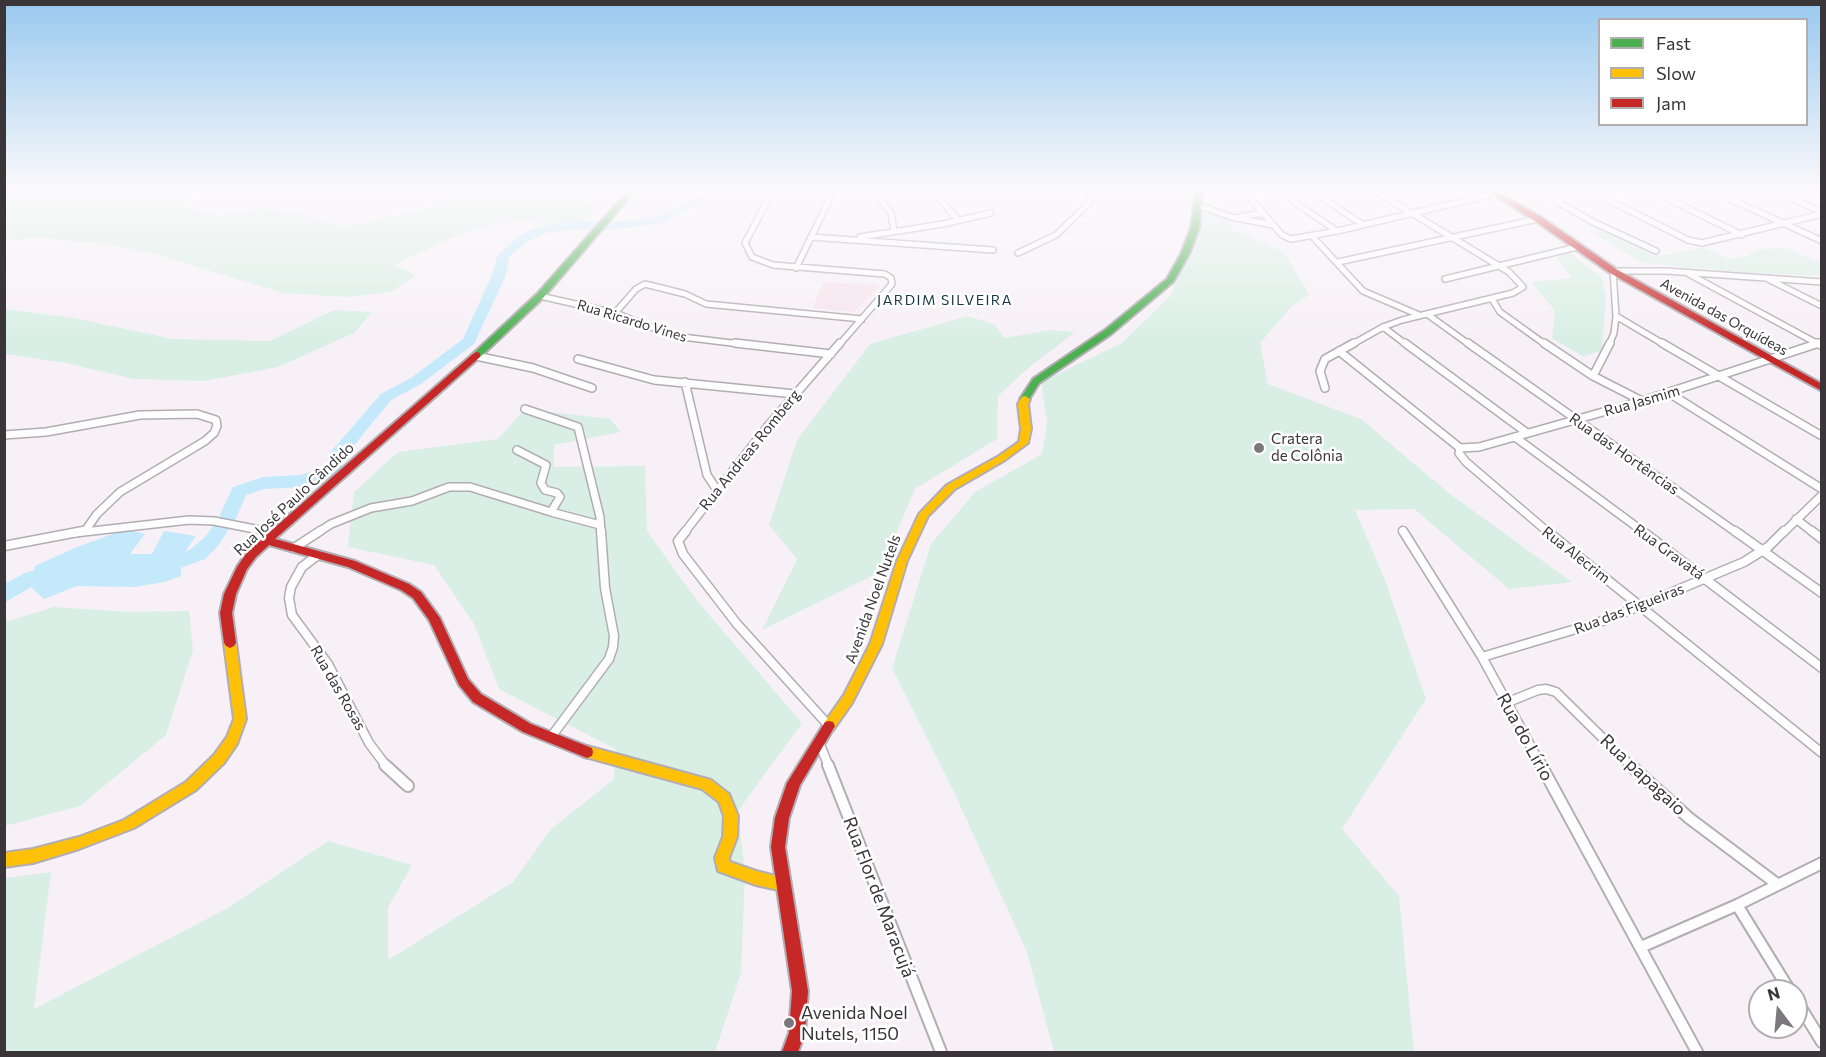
<!DOCTYPE html>
<meta charset="utf-8">
<style>
body{margin:0}
#map{position:relative;width:1826px;height:1057px;overflow:hidden;background:#f7f1f7;font-family:Commissioner,sans-serif}
canvas{display:block}
.frame{position:absolute;inset:0;border:6px solid #393539;pointer-events:none}
.legend{position:absolute;left:1598px;top:18px;width:210px;height:108px;box-sizing:border-box;background:#fff;border:2px solid #b0aeb0;margin:0;padding:8px 10px;list-style:none;font-size:18px;color:#393539}
.legend li{display:flex;align-items:center;gap:12px;height:30px}
.legend b{width:30px;border:2px solid #b0aeb0}
.north{position:absolute;left:1748px;top:979px;width:60px;height:60px;box-sizing:border-box;background:#fff;border:2px solid #b0aeb0;border-radius:50%;rotate:344deg;font-size:16px;font-weight:700;line-height:24px;text-align:center;color:#393539}
.north::after{content:'';display:block;margin:auto;width:21px;height:27px;background:#7c777c;clip-path:polygon(50% 0,100% 100%,50% 72%,0 100%)}
</style>
<div id="map">
<canvas width="1826" height="1057"></canvas>
<div class="frame"></div>
<ul class="legend">
<li><b style="height:8px;background:#4caf50"></b>Fast</li>
<li><b style="height:8px;background:#ffc107"></b>Slow</li>
<li><b style="height:8px;background:#c62828"></b>Jam</li>
</ul>
<div class="north">N</div>
</div>
<script>
const ctx = document.querySelector('canvas').getContext('2d');
ctx.lineJoin = 'round';
function fillPath(path, color) {
  ctx.fillStyle = color;
  ctx.fill(path, 'evenodd');
}
function poly(rows) {
  const path = new Path2D();
  for (const r of rows) {
    path.moveTo(r[0], r[1]);
    for (let i = 2; i < r.length; i += 2) path.lineTo(r[i], r[i + 1]);
  }
  return path;
}
function stroke(path, color, width, dash) {
  ctx.strokeStyle = color;
  ctx.lineWidth = width;
  ctx.lineCap = dash ? 'butt' : 'round';
  ctx.setLineDash(dash || []);
  ctx.stroke(path);
}
function write(font, color, halo, rows, align = 'center') {
  ctx.font = font + ' Commissioner,sans-serif';
  ctx.lineWidth = 5;
  ctx.setLineDash([]);
  ctx.textBaseline = 'middle';
  ctx.strokeStyle = halo;
  ctx.fillStyle = color;
  for (const [text, x, y, turn = 0] of rows) {
    ctx.save();
    ctx.translate(x, y);
    ctx.rotate((+turn || 0) * Math.PI / 180);
    ctx.textAlign = isNaN(turn) ? turn : align;
    if (halo) ctx.strokeText(text, 0, 0);
    ctx.fillText(text, 0, 0);
    ctx.restore();
  }
}
fillPath(poly([
 [823,282,880,285,854,312,813,308]
]), '#f5e4eb');
fillPath(poly([
 [5,192,193,192,182,206,220,216,263,208,300,214,345,227,416,211,472,192,589,192,594,212,564,232,531,220,497,223,462,233,394,265,416,275,391,292,347,297,283,293,159,255,112,245,41,238,5,240],
 [1200,213,1222,214,1234,230,1284,252,1309,295,1292,306,1260,343,1268,384,1361,419,1450,494,1572,582,1509,589,1414,509,1355,510,1385,580,1426,699,1342,829,1399,896,1414,1052,1054,1052,1027,952,952,788,892,668,931,544,975,492,1042,454,1047,422,1041,382,1122,343,1171,295],
 [1594,226,1656,257,1702,247,1729,259,1746,257,1758,249,1786,248,1821,263,1821,276,1753,273,1643,263,1597,236],
 [1570,253,1602,278,1606,295,1602,350,1584,357,1552,338,1555,314,1553,308,1531,282,1572,278,1556,257],
 [5,309,74,318,173,339,270,341,334,310,372,312,354,333,278,367,204,381,134,379,66,363,5,354],
 [967,316,994,324,1004,338,1050,330,1075,332,1026,370,998,396,997,439,915,489,880,572,762,630,797,559,769,525,797,440,870,344],
 [525,409,610,419,621,432,554,445,554,467,645,466,647,531,698,602,802,723,738,811,745,873,741,973,715,1052,5,1052,4,878,51,872,34,1009,226,909,328,841,412,865,388,908,388,960,513,882,551,829,614,779,615,749,499,689,474,624,434,565,348,547,354,492,398,452,498,439],
 [54,607,130,612,189,611,193,650,166,735,80,806,5,826,5,622]
]), '#d9efe5');
fillPath(poly([
 [126,529,145,534,130,554,152,554,164,531,196,536,181,557,181,576,164,582,135,587,77,586,44,599,30,586,35,566,77,547]
]), '#c4e9fa');
fillPath(poly([
 [704,192,720,192,666,222,613,230,575,229,546,233,528,241,509,257,506,275,474,344,421,384,391,400,343,459,341,473,303,487,264,489,246,495,236,518,218,546,205,559,178,569,158,572,151,570,149,565,151,560,175,556,191,549,206,536,219,517,233,487,263,477,301,475,327,466,329,454,381,394,411,378,463,339,492,275,497,256,520,235,539,227,575,221,613,222,659,216,704,192],
 [53,565,60,567,62,572,60,577,38,583,4,603,4,584,25,573,53,565]
]), '#c4e9fa');
const streetFar3 = poly([
 [772,192,745,243,752,257,773,265,885,274,891,278,892,284,839,345],
 [874,192,891,213,894,231],
 [934,192,958,220],
 [1245,192,1282,235,1291,239,1337,231,1503,192],
 [1313,192,1362,224],
 [1541,192,1591,221,1656,251],
 [1593,192,1688,240,1702,243,1822,214],
 [1654,192,1742,235],
 [1715,192,1822,241],
 [1777,192,1822,212],
 [1315,193,1291,200,1337,231],
 [1198,205,1231,217,1273,225],
 [1239,217,1262,213],
 [1312,236,1363,291,1419,315],
 [811,237,993,250],
 [860,237,943,224,991,213],
 [1018,253,1056,235,1089,203,1091,192],
 [1338,262,1538,219],
 [796,268,833,192],
 [1689,274,1820,345],
 [1445,279,1577,247],
 [1768,279,1822,306],
 [540,296,615,313,674,336,748,345],
 [1492,299,1500,312,1546,345],
 [615,313,636,289,645,284,685,294,706,304,862,319],
 [1427,314,1470,345],
 [1616,316,1665,345],
 [1383,327,1407,345],
 [1351,345,1383,327,1402,320,1513,293,1523,287,1509,272,1377,192],
 [1609,345,1614,333,1616,316,1613,271,1666,271,1822,282],
 [1814,345,1822,342]
]);
const streetFar2 = poly([
 [735,343,831,354],
 [1405,343,1527,433],
 [1468,343,1737,533],
 [1544,343,1593,376,1642,401],
 [1662,343,1822,436],
 [1817,343,1821,345],
 [1339,351,1460,448,1459,453,1466,462,1549,533],
 [476,356,533,368,592,388],
 [578,359,654,380,795,394],
 [1593,376,1610,343],
 [685,382,707,475,717,490],
 [1325,388,1320,371,1325,359,1354,343],
 [1669,393,1822,489],
 [525,409,578,427,600,517,601,533],
 [4,435,46,432,140,415,197,414,216,420,217,426,214,433,205,441,120,492,97,514,85,531],
 [1515,437,1645,533],
 [1460,448,1479,447,1642,401,1819,343],
 [551,512,600,525],
 [1796,519,1814,533],
 [75,533,189,520,214,521,275,533],
 [317,533,331,524,371,508,412,501,449,487,470,487,551,512,560,497,557,493,545,490,541,483,546,465,517,450],
 [684,533,767,427,840,343],
 [1783,533,1822,495]
]);
const streetFar1 = poly([
 [267,531,276,533],
 [686,531,678,541,683,554,737,624,830,727],
 [1403,531,1482,657,1542,767],
 [1547,531,1822,753],
 [1642,531,1822,668],
 [1735,531,1822,593],
 [1812,531,1822,539],
 [4,546,83,531],
 [294,548,320,531],
 [318,555,302,567,291,587,289,598,292,615,328,664,369,743,387,767],
 [1482,657,1606,620,1744,562,1768,547,1784,531],
 [1506,703,1538,690,1546,689,1556,692,1632,767],
 [551,737,609,659,613,647,614,636,605,588,601,531],
 [819,742,829,767]
]);
const street = poly([
 [385,765,408,786],
 [828,765,941,1052],
 [1541,765,1697,1052],
 [1630,765,1689,818,1777,884],
 [1737,905,1790,991],
 [1641,947,1737,905,1822,863],
 [1796,1000,1822,1042]
]);
const fast = poly([
 [627,192,634,192,543,298,480,357,474,357,474,353,537,294,627,192],
 [1196,192,1202,192,1199,228,1189,254,1173,282,1111,334,1039,383,1028,401,1022,401,1020,399,1033,379,1105,330,1167,279,1181,254,1191,228,1196,192]
]);
const slow = poly([
 [1025,396,1030,399,1028,404,1031,429,1028,443,1005,460,955,489,928,516,907,561,882,644,852,703,833,730,829,731,825,730,823,726,825,722,844,695,870,644,897,561,919,514,947,485,999,456,1019,442,1021,429,1018,404,1022,397,1025,396],
 [230,638,234,640,236,643,246,719,237,744,224,763,196,790,134,828,79,849,33,863,4,867,4,853,33,849,79,837,124,820,186,782,214,755,227,737,234,719,224,643,226,640,230,638],
 [587,746,711,780,729,794,738,816,737,837,729,858,730,862,756,871,788,879,790,884,788,889,783,891,756,885,718,871,715,858,723,837,724,816,719,802,702,789,582,756,581,752,582,748,587,746]
]);
const jam = poly([
 [1489,192,1498,192,1541,217,1616,269,1822,384,1822,391,1610,273,1535,221,1489,192],
 [477,352,480,353,480,357,275,539,355,561,409,584,421,592,440,618,468,679,481,694,531,724,592,748,593,752,592,756,587,758,523,732,473,702,459,685,429,620,413,598,401,590,348,567,269,545,256,557,247,569,236,594,232,613,236,643,234,646,230,648,226,646,224,643,220,613,224,594,237,567,248,551,474,353,477,352],
 [829,721,833,722,835,726,800,785,789,818,785,847,808,991,805,1033,798,1052,782,1052,789,1033,792,991,771,847,775,818,787,783,825,722,829,721]
]);
stroke(streetFar3, '#b2adb2', 8);
stroke(streetFar2, '#b2adb2', 10);
stroke(streetFar1, '#b2adb2', 11);
stroke(street, '#b2adb2', 14);
stroke(fast, '#b2adb2', 4);
stroke(slow, '#b2adb2', 4);
stroke(jam, '#b2adb2', 4);
stroke(streetFar3, '#fefdfe', 5);
stroke(streetFar2, '#fefdfe', 7);
stroke(streetFar1, '#fefdfe', 8);
stroke(street, '#fefdfe', 10);
fillPath(fast, '#4caf50');
fillPath(slow, '#ffc107');
fillPath(jam, '#c62828');
const sky = ctx.createLinearGradient(0, 0, 0, 340);
sky.addColorStop(0, '#99c9ef');
sky.addColorStop(0.56, '#fbf9fb');
sky.addColorStop(1, '#fbf9fb00');
ctx.fillStyle = sky;
ctx.fillRect(0, 0, 1826, 340);
for (const [x, y, r, color] of [
 [1259,448,6,"#7c777c"],
 [789,1023,6,"#7c777c"]
]) {
  const dot = new Path2D();
  dot.arc(x, y, r, 0, 2 * Math.PI);
  ctx.fillStyle = color;
  ctx.fill(dot);
  stroke(dot, '#fff', 2);
}
ctx.letterSpacing = '1.5px';
write('14px', '#193941', '#fff', [
 ["JARDIM SILVEIRA",945,300]
]);
ctx.letterSpacing = '0px';
write('14px', '#393539', '#fff', [
 ["Avenida das Orquídeas",1724,317,29],
 ["Rua Ricardo Vines",632,321,17]
]);
write('15px', '#393539', '#fff', [
 ["Rua Jasmim",1642,401,-16],
 ["Rua Andreas Romberg",750,450,-51],
 ["Rua das Hortências",1624,454,35],
 ["Rua José Paulo Cândido",294,499,-43],
 ["Rua Gravatá",1669,552,36],
 ["Rua Alecrim",1576,555,38],
 ["Avenida Noel Nutels",873,599,-70],
 ["Rua das Figueiras",1629,609,-21],
 ["Rua das Rosas",338,688,60]
]);
write('15px', '#393539', '#fff', [
 ["Cratera",1271,439],
 ["de Colônia",1271,456]
], 'left');
write('18px', '#393539', '#fff', [
 ["Rua do Lírio",1525,737,61],
 ["Rua papagaio",1643,775,43],
 ["Rua Flor de Maracujá",879,897,69]
]);
write('18px', '#393539', '#fff', [
 ["Avenida Noel",801,1013],
 ["Nutels, 1150",801,1034]
], 'left');
</script>
